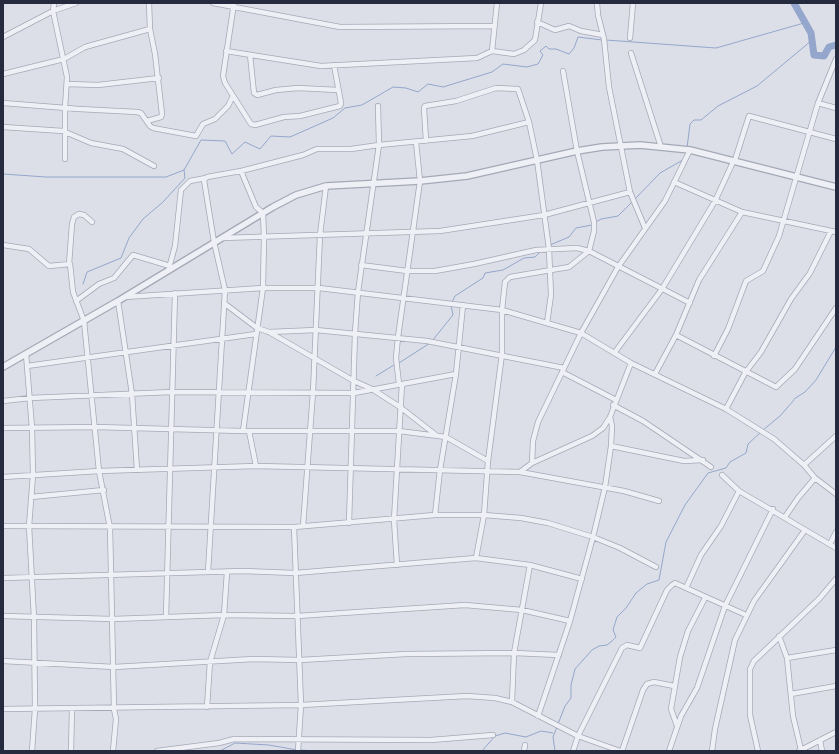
<!DOCTYPE html>
<style>
body{margin:0}
#map{position:relative;width:839px;height:754px;overflow:hidden;background:#dcdfe8;font-family:"Titillium Web",sans-serif}
canvas{display:block}
.frame{position:absolute;inset:0;border:4px solid #252a3f;pointer-events:none}
</style>
<div id="map">
<canvas width="839" height="754"></canvas>
<div class="frame"></div>
</div>
<script>
const ctx = document.querySelector('canvas').getContext('2d');
ctx.lineJoin = 'round';
function poly(rows) {
  const path = new Path2D();
  for (const r of rows) {
    path.moveTo(r[0], r[1]);
    for (let i = 2; i < r.length; i += 2) path.lineTo(r[i], r[i + 1]);
  }
  return path;
}
function stroke(path, color, width, dash) {
  ctx.strokeStyle = color;
  ctx.lineWidth = width;
  ctx.lineCap = dash ? 'butt' : 'round';
  ctx.setLineDash(dash || []);
  ctx.stroke(path);
}
stroke(poly([
 [606,40,716,48,804,23],
 [687,148,690,124,694,120,701,120,718,106,757,86,811,41],
 [3,174,46,177,166,177,184,170,201,140,225,141,232,154,245,142,260,149,271,136,290,137,333,118,345,108,362,105,393,87,406,88,418,92,428,84,443,87,492,72,503,64,527,67,538,64,543,55,540,51,546,46,549,49,556,49,569,54,574,48,578,37,602,40],
 [635,199,660,173,683,160],
 [596,222,601,219,618,216,632,202],
 [550,245,569,237,576,228,592,225],
 [83,284,87,272,121,258,129,238,143,219,163,202,185,178,184,170],
 [452,302,455,296,483,278,485,273,503,270,524,258,535,257,541,251],
 [432,341,453,315,451,305],
 [399,363,430,343],
 [376,376,394,365],
 [794,399,805,392,816,380,836,347],
 [763,430,780,416,794,400],
 [558,724,565,706,571,698,571,685,575,669,592,650,599,646,607,645,612,641,616,637,613,630,617,617,626,608,636,593,647,584,659,580,666,542,685,505,708,473,726,468,730,462,746,453,748,444,761,432],
 [300,750,315,751],
 [220,751,235,743,269,745,297,750],
 [482,751,495,736,505,733,526,737,541,731,553,733],
 [555,751,553,737,557,727]
]), '#94a6cb', 1);
stroke(poly([
 [794,3,811,33,814,55,824,56,829,47,836,45]
]), '#94a6cb', 7);
const minor = poly([
 [54,3,53,11,67,77,65,108,65,159],
 [213,3,340,27,493,26],
 [234,3,223,76,225,83,251,124,255,125,284,117,300,116,340,106,341,103,334,65],
 [597,3,598,15,604,39,609,87,630,192,645,228],
 [537,22,555,30,569,26,581,31,603,35],
 [3,37,53,11,76,3],
 [630,38,633,3],
 [226,51,321,66,477,58,492,51,514,54,524,50,535,40,541,3],
 [492,51,497,3],
 [631,53,661,147],
 [250,55,254,93,257,95,276,90,298,88,338,90],
 [3,74,64,59,85,47,150,29],
 [67,84,98,85,159,78],
 [3,103,79,109,137,112,141,113,150,126,153,128,196,136,203,124,215,119,228,106,233,96],
 [818,103,836,108],
 [147,121,161,117,162,114,155,54,150,29,149,3],
 [3,127,63,131,91,143,123,149,154,166],
 [426,141,424,108,425,106,456,101,496,88,518,89,529,122,537,160,549,249,551,295,547,323],
 [735,160,749,116,836,139],
 [241,171,256,207,263,213,264,237,263,288,243,431],
 [674,182,742,212,836,232],
 [222,238,440,231,544,215,630,192],
 [3,245,29,249,49,266,70,264,73,292,84,321,99,471,110,528,114,709,116,719,113,751],
 [69,264,72,224,74,217,79,214,84,215,92,222],
 [361,265,407,271,435,271,474,264,536,250,577,248,589,251,690,303],
 [169,268,175,246,181,190,190,181,206,178],
 [125,297,263,288,319,288,502,310,581,333,631,363,726,409,774,439,804,465,815,478,836,494],
 [76,301,99,284,114,278,133,255,170,266],
 [118,301,132,394,137,470],
 [224,303,257,328,269,332,354,381,372,389,400,407,436,435],
 [269,332,316,330,427,341,564,368],
 [676,335,776,387,795,369,836,308],
 [615,352,662,289,715,201,734,160],
 [26,354,32,428,33,475,29,526,34,618,35,709,32,751],
 [714,356,728,329,746,281,763,271,779,236,818,103,836,59],
 [27,366,256,334],
 [562,372,616,400],
 [655,374,676,335,699,280,742,212],
 [399,384,396,358,398,337,420,181,416,142],
 [3,401,30,398,172,392,354,393,456,374],
 [613,405,643,421,711,467],
 [726,409,745,373,761,352,791,299,810,273,831,231],
 [3,428,96,427,243,431,399,431,446,437,488,461],
 [249,431,256,466],
 [611,446,684,461,703,460],
 [532,463,533,441,538,422,581,333,618,267,665,201,690,150],
 [804,465,836,436],
 [520,472,532,463,592,436,603,428,610,417,631,363],
 [722,475,739,491,836,548],
 [3,477,99,471,256,466,520,472,624,491,659,501],
 [31,497,104,490],
 [435,515,440,470,456,374,463,305],
 [785,517,798,498,815,478],
 [349,523,355,333,358,292,379,145,472,136,529,122],
 [3,526,294,527,435,515,484,515,521,518,548,523,593,537,620,548,656,567],
 [303,526,313,392,320,235,326,186],
 [294,527,301,705,298,751],
 [830,544,836,532],
 [476,558,484,515,488,461,502,354,502,310,505,282,510,277,569,267,589,251,594,231,594,222,577,151,563,71],
 [397,565,394,520,402,384],
 [208,572,225,290,214,242,204,180,207,177,241,171,303,155,317,149,351,149,379,145,378,106],
 [3,578,243,571,295,573,476,558,530,565,582,579],
 [686,588,701,555,721,526,739,491],
 [3,616,113,619,224,615,297,616,465,605,522,610,570,621],
 [166,617,175,293],
 [779,636,787,658,793,716,801,750],
 [787,658,836,650],
 [3,661,114,667,254,659,300,660,406,654,514,653,559,655],
 [791,694,836,686],
 [512,702,514,653,530,565],
 [207,707,210,662,224,615,227,572],
 [3,709,301,705,467,696,495,698,512,702,578,736,620,751],
 [538,716,570,621,593,537,605,487,611,446,612,426,610,417],
 [677,726,671,709,680,657,688,631,705,598],
 [820,740,822,751],
 [71,751,72,709],
 [157,751,219,743,234,739,431,740,493,735],
 [524,751,525,745],
 [573,751,578,736,622,648,627,645,640,648,667,590,672,585,675,583,746,615],
 [622,751,643,690,647,684,654,682,674,686],
 [669,751,681,716,697,688,725,606,773,509],
 [712,751,715,729,735,640,754,601,805,530],
 [758,751,750,715,750,669,754,661,819,599,836,579],
 [799,751,836,732]
]);
const tertiary = poly([
 [3,367,118,301,273,207,296,195,326,186,420,181,467,176,577,151,602,147,640,145,690,150,836,187]
]);
stroke(minor, '#a5a9b5', 6);
stroke(tertiary, '#a5a9b5', 8);
stroke(minor, '#eff0f6', 4.5);
stroke(tertiary, '#eff0f6', 5.5);
</script>
